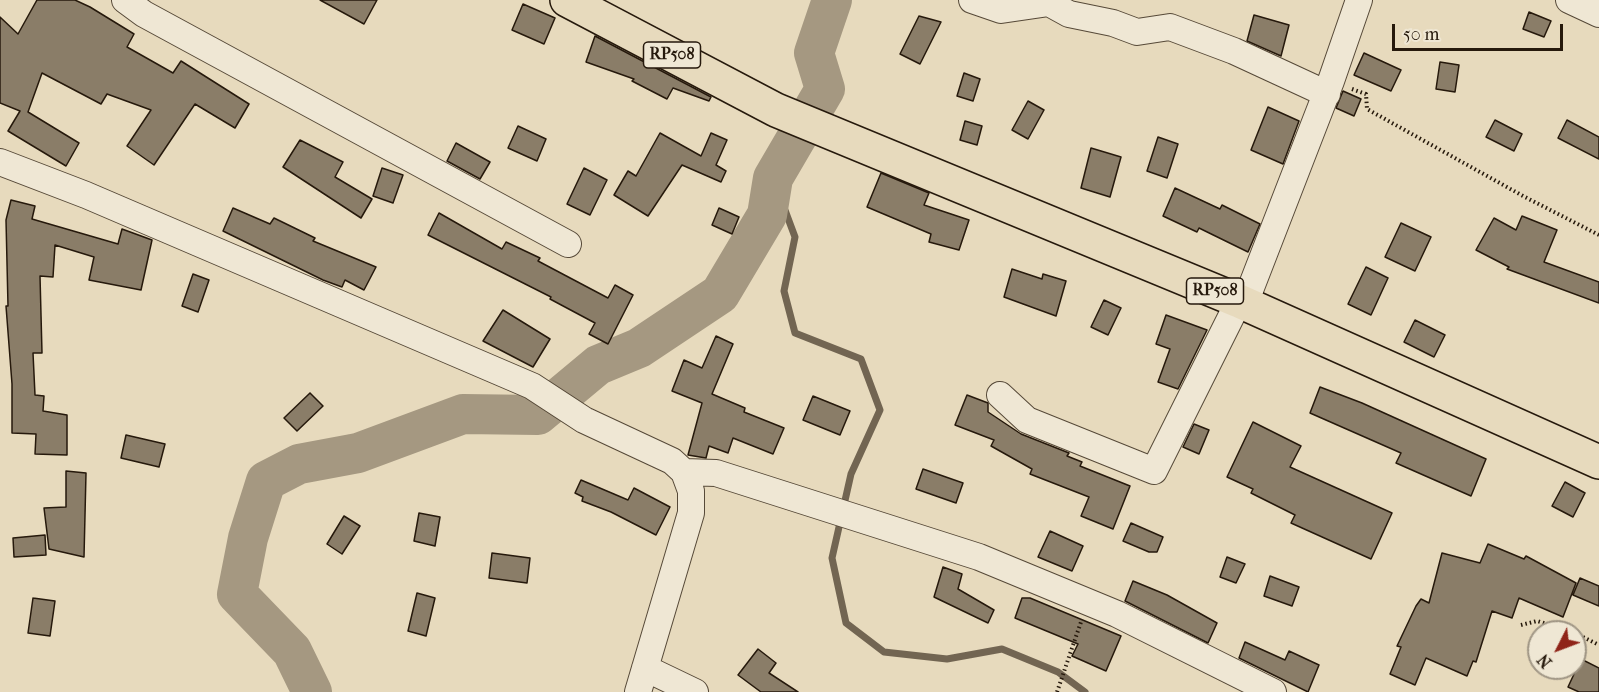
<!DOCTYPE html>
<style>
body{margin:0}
#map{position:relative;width:1599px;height:692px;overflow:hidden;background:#e7dabd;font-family:"IM FELL French Canon",serif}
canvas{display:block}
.north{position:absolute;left:1527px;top:620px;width:60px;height:60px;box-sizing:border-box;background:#efe7d4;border:2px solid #9f9584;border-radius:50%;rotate:228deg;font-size:16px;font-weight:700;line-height:24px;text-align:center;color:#26190c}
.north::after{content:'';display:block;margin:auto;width:21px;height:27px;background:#8f2418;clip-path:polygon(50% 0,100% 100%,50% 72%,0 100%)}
.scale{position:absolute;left:1392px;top:24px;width:171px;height:27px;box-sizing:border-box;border:3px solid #26190c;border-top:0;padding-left:8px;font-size:18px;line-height:21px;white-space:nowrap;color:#26190c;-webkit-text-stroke:4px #efe7d4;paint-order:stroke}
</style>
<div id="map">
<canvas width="1599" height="692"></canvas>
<div class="north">N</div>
<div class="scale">50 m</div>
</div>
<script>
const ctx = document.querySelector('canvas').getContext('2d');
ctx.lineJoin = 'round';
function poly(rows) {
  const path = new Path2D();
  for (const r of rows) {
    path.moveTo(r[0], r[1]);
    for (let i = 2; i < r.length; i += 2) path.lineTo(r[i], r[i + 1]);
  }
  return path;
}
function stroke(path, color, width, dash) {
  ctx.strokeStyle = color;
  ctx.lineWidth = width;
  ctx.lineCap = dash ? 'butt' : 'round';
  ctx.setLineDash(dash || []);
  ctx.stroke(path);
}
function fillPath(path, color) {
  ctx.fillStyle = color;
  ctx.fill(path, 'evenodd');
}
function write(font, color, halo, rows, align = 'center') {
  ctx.font = font + ' "IM FELL French Canon",serif';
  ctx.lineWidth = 5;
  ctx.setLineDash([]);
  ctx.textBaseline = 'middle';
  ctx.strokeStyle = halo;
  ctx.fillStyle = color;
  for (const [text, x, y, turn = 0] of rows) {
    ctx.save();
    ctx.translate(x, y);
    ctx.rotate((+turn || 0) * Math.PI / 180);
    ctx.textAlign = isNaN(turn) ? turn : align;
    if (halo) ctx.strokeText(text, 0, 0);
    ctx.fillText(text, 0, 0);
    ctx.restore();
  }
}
stroke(poly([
 [773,178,795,237,784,291,795,333,861,359,880,410,851,474,832,558,846,623,884,652,947,659,1002,649,1058,672,1085,692]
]), '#726552', 7);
stroke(poly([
 [312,692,292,651,237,594,248,538,266,481,299,464,358,453,463,414,538,415,598,365,639,348,720,294,767,215,773,178,825,89,814,53,832,0]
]), '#a59881', 40);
const building = poly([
 [37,0,75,0,90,7,134,34,127,47,173,73,181,61,249,104,235,128,195,104,154,165,127,146,151,110,107,94,101,104,42,73,28,112,79,143,66,166,8,131,20,111,0,103,0,17,18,34,37,0],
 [320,0,377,0,364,24,320,0],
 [523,4,555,18,544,44,512,30,523,4],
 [1529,12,1551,21,1544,37,1523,29,1529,12],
 [1254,15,1289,25,1281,56,1247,41,1254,15],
 [919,16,941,22,920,64,900,54,919,16],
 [595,36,711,97,709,101,673,88,667,99,632,81,634,79,586,62,595,36],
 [1364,53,1401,70,1391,91,1354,75,1364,53],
 [1440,62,1459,65,1455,92,1436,89,1440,62],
 [964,73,980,79,973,101,957,96,964,73],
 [1343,91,1361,99,1354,116,1336,108,1343,91],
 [1028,101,1044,110,1028,139,1012,130,1028,101],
 [1268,107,1299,121,1283,164,1251,150,1268,107],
 [1495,120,1522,134,1514,151,1486,137,1495,120],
 [1567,120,1599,137,1599,159,1558,138,1567,120],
 [965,121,982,126,977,145,960,140,965,121],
 [518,126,546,139,537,161,508,148,518,126],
 [660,133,701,156,711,133,727,140,716,165,726,171,721,182,682,165,648,216,614,195,628,171,636,176,660,133],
 [1158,137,1178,144,1167,178,1147,171,1158,137],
 [300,140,343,162,335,177,372,199,361,218,283,167,300,140],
 [456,143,490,162,480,179,447,161,456,143],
 [1091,148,1121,157,1110,197,1081,188,1091,148],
 [382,168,403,175,393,203,373,196,382,168],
 [584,168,607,180,590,215,567,204,584,168],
 [881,173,929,193,924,205,969,220,959,250,929,242,931,234,867,207,881,173],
 [1175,188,1220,209,1222,205,1260,224,1248,252,1199,228,1197,232,1163,216,1175,188],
 [11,200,35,206,32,219,118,244,122,229,152,240,141,290,89,280,94,257,55,245,53,277,40,276,42,353,33,353,35,395,44,396,43,411,67,415,67,455,35,454,36,434,12,433,12,384,6,306,8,306,6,220,11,200],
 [233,208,270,224,274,218,315,238,313,241,376,267,364,290,345,280,342,287,323,280,223,231,233,208],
 [719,208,739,217,732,234,712,225,719,208],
 [439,213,502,249,506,242,540,258,538,261,608,298,615,285,633,295,608,344,589,334,595,323,550,299,551,297,428,235,439,213],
 [1522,216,1557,230,1544,262,1599,282,1599,303,1507,269,1509,267,1476,250,1494,218,1516,230,1522,216],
 [1401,223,1431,237,1415,271,1385,257,1401,223],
 [1366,267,1388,278,1371,315,1348,304,1366,267],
 [1012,269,1042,279,1043,274,1066,281,1056,316,1004,297,1012,269],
 [193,274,209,280,198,312,182,306,193,274],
 [1104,300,1121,308,1108,335,1091,327,1104,300],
 [503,310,550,339,533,367,483,341,503,310],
 [1166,315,1207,330,1178,389,1158,382,1170,349,1156,344,1166,315],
 [1415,320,1445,335,1434,357,1404,342,1415,320],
 [716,336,733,344,712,394,745,408,744,412,784,428,773,454,733,438,728,453,709,446,706,458,688,455,702,403,672,391,684,360,702,368,716,336],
 [1320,387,1362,403,1486,459,1471,496,1396,463,1401,453,1310,413,1320,387],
 [310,393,323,406,297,431,284,418,310,393],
 [967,395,988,403,988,412,1021,434,1069,453,1067,456,1082,462,1080,466,1130,486,1113,529,1081,516,1089,497,1030,474,1032,469,991,446,994,440,955,425,967,395],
 [813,396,850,411,840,435,803,420,813,396],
 [1253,422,1301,446,1290,467,1392,513,1371,559,1291,523,1295,515,1251,493,1253,489,1227,477,1253,422],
 [1194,424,1209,430,1199,454,1183,447,1194,424],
 [126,435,165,444,159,467,121,458,126,435],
 [923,469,963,483,956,503,916,489,923,469],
 [66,471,86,473,84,557,49,549,44,508,66,507,66,471],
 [581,480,628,500,634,488,670,507,656,535,611,512,582,501,583,497,575,493,581,480],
 [1565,482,1585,493,1573,517,1552,506,1565,482],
 [419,513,440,517,435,546,414,541,419,513],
 [344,516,360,526,342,554,327,544,344,516],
 [1131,523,1163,537,1157,552,1149,552,1123,541,1131,523],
 [1050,531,1083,546,1072,571,1038,557,1050,531],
 [45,535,46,555,14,557,13,538,45,535],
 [1488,544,1524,559,1526,556,1576,583,1563,617,1519,598,1512,618,1492,611,1476,662,1473,661,1467,676,1426,658,1415,685,1390,674,1401,647,1397,646,1416,606,1421,599,1429,603,1442,553,1480,563,1488,544],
 [492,553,530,558,527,583,489,578,492,553],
 [1227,557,1245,564,1236,583,1220,577,1227,557],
 [943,567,962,574,958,589,994,610,988,623,934,597,943,567],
 [1270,576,1299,587,1292,606,1264,596,1270,576],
 [1580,578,1599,586,1599,606,1573,595,1580,578],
 [1133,581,1167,595,1217,623,1208,643,1125,601,1133,581],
 [417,593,435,598,426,636,408,631,417,593],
 [33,598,55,601,50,636,28,633,33,598],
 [1022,598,1030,598,1121,636,1106,671,1072,656,1078,644,1015,618,1022,598],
 [1245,642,1285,660,1289,651,1319,665,1308,692,1239,658,1245,642],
 [758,649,776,663,769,673,798,692,761,692,738,675,758,649],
 [1581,659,1599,668,1599,692,1579,692,1568,687,1581,659]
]);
fillPath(building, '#8a7d68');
stroke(building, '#26190c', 1.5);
const minor = poly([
 [125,0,144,14,568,244],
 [972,0,1001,10,1049,3,1069,14,1113,23,1137,32,1170,27,1234,51,1327,94],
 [1569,0,1599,14],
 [0,162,86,195,532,386,584,420,672,461,684,472,691,491,691,513,638,692],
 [1245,303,1331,81,1359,0],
 [1000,395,1027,420,1154,471,1239,301],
 [684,472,716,473,979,557,1117,614,1273,692],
 [645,668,695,692]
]);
const primary = poly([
 [567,0,776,110,1239,301,1599,462]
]);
stroke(minor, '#564938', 28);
stroke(primary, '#26190c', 36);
stroke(poly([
 [1352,89,1366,94,1367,109,1523,196,1599,235],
 [1521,625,1537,621,1574,632],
 [1575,633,1599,645],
 [1057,692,1081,622]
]), '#26190c', 4, [1.5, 3]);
stroke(minor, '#efe7d4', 26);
stroke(primary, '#e7dabd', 33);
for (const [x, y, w] of [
 [672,55,57],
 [1215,291,57]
]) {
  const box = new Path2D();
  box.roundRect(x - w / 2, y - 13, w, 26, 4.5);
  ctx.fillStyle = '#efe7d4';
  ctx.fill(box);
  stroke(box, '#26190c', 1.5);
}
write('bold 16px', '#26190c', null, [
 ["RP508",672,55],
 ["RP508",1215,291]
]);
</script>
